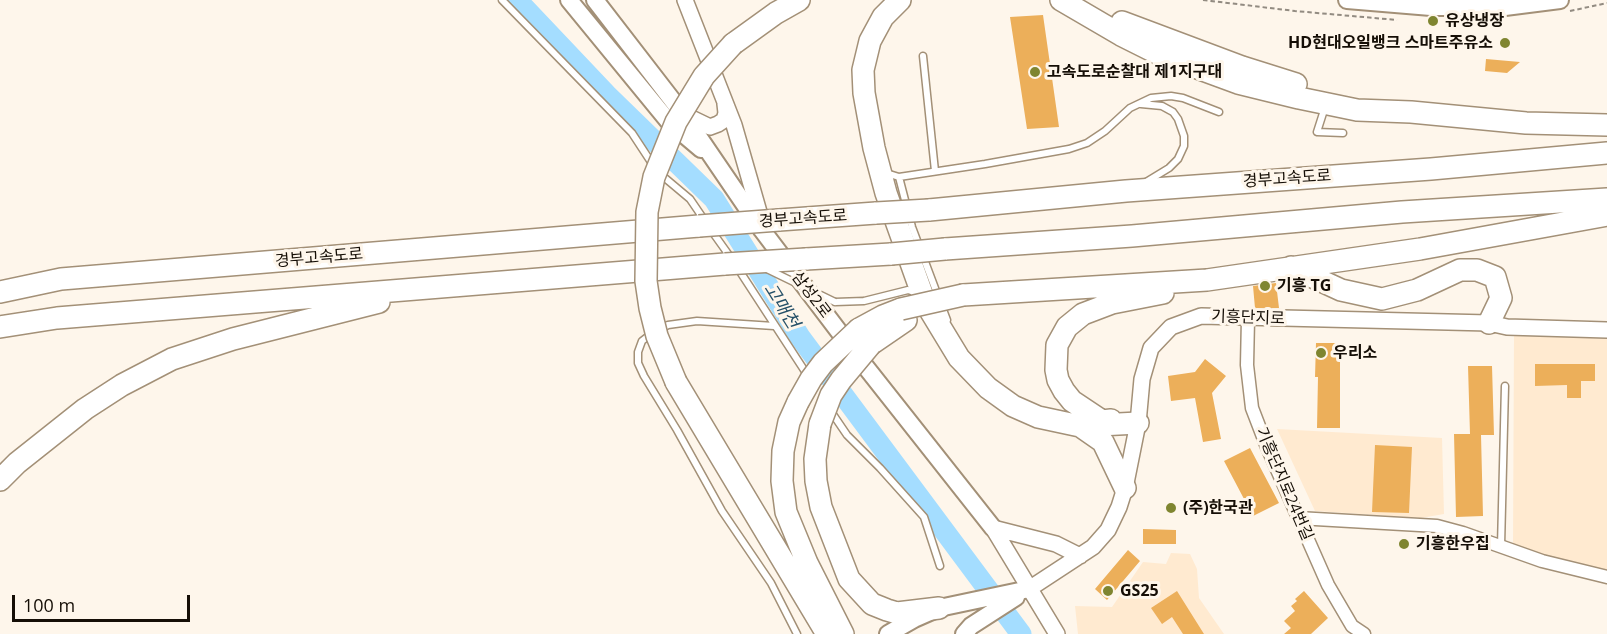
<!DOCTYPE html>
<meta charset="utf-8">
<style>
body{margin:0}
#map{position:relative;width:1607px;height:634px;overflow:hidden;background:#fef6eb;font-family:"Open Sans",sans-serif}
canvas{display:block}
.scale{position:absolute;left:12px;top:595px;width:178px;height:27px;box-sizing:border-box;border:3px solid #150e06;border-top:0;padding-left:8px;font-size:18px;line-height:21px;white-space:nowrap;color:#150e06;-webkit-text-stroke:4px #fef6eb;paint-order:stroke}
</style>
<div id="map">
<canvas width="1607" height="634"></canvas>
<div class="scale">100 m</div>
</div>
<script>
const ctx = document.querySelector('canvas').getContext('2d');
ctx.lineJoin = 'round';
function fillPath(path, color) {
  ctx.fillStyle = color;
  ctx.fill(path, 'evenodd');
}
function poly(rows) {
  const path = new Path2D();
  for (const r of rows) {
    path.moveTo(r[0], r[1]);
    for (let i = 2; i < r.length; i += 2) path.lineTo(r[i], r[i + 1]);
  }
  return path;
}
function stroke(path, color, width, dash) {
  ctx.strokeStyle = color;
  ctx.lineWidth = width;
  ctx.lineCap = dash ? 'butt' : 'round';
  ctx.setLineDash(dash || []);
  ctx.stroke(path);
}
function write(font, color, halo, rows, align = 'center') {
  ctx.font = font + ' "Open Sans","Noto Sans KR",sans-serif';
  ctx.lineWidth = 6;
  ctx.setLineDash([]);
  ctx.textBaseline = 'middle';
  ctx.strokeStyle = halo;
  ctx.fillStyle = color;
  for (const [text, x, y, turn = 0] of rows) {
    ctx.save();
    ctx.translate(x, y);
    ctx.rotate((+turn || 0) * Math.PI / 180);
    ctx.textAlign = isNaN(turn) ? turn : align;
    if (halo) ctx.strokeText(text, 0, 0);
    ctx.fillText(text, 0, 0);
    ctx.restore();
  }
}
fillPath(poly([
 [1514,335,1607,337,1607,570,1563,561,1513,546],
 [1277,429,1442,438,1444,514,1421,518,1315,511],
 [1171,553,1190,554,1197,569,1199,598,1224,634,1078,634,1075,606,1112,607,1143,562,1166,564]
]), '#ffead0');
stroke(poly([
 [517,0,607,95,714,199,800,337,1021,634]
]), '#a4ddff', 21);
fillPath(poly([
 [1043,15,1059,127,1027,129,1010,17],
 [1486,59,1520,62,1507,73,1485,71],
 [1276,283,1279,308,1255,308,1253,286],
 [1316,343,1340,343,1340,428,1317,428,1318,377,1315,377],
 [1205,359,1226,376,1212,393,1221,439,1203,442,1195,398,1171,401,1168,376,1195,372],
 [1535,364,1595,364,1595,381,1581,381,1581,398,1567,398,1567,385,1535,386],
 [1468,366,1492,366,1494,435,1481,435,1483,516,1456,517,1454,434,1470,434],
 [1375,445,1412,447,1409,513,1372,512],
 [1250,448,1279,503,1253,516,1224,461],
 [1143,529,1176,530,1176,544,1143,544],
 [1128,550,1140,561,1107,600,1095,589],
 [1177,591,1204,634,1183,634,1172,617,1162,624,1151,608],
 [1304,591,1328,618,1311,634,1284,634,1291,628,1284,621,1295,611,1291,606,1297,601,1295,599]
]), '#ecaf5a');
const service = poly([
 [502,0,632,133,653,165],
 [923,56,935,171],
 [1141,104,1162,106,1173,112,1178,119,1184,136,1184,146,1178,159,1169,168,1146,182],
 [1325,107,1317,132,1343,133],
 [659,173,690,199,705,221],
 [886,173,899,177,985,164,1069,149,1087,143,1105,131,1130,108,1151,98,1171,96,1183,98,1219,112],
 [899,177,912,227,947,320],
 [711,230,731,258],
 [737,267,808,376],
 [835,302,864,301,908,290,917,293],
 [774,326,697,321,668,325,651,334,642,341,638,352,638,363,644,376,677,430,722,511,771,583,797,634],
 [830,410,847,435,880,468,924,517,940,566],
 [1501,546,1505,386]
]);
const minor = poly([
 [1248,319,1247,365,1252,408,1267,447,1328,585,1352,626,1364,634],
 [1298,518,1437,526,1463,533,1542,561,1607,577]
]);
const tertiary = poly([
 [685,0,734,125,759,212,762,230],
 [683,114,710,127,718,124,724,120,726,113,725,104],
 [993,528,1057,634],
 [993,528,1056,544,1080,556],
 [1029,589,1093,547,1108,530,1119,507,1125,488,1138,423,1142,379,1151,348,1171,327,1201,316,1489,323,1507,327,1607,330]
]);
const secondary = poly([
 [569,0,669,122,701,149],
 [595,0,683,114,762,230,865,366,993,528],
 [1347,0,1431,7,1505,7,1560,0],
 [888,634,914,619,939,608,1029,589],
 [964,634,971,626,1016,597]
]);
const motorway = poly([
 [900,0,883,17,870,41,863,70,864,93,874,148,886,193,925,302,959,358,988,388,1013,406,1038,417,1080,426,1138,423],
 [1061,0,1121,35,1159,54,1238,83,1299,98,1357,110,1411,112,1526,123,1607,125],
 [1122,22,1242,67,1296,84],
 [733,44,776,13,799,0],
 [929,210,1126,191,1431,169,1607,153],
 [779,220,876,213],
 [945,249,1132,236,1402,212,1607,199],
 [806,259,891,254],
 [1291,267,1341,290,1382,299,1417,290,1460,270,1477,270,1495,277,1501,298,1489,323],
 [0,292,61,279,699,226],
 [963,295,1207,280,1420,249,1607,215],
 [0,327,57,318,725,264],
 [859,329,883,316,901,309],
 [871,344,906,320],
 [676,382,827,634],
 [798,402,789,422,783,451,782,481,786,512,807,563,843,634],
 [1111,420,1102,421,1072,401,1064,391,1058,380,1056,370,1057,345,1067,327,1083,314,1112,303,1163,293],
 [820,424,815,459,816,481,821,507,849,579,872,604,887,610,897,613,939,608],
 [1080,426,1103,442,1125,488],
 [0,480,17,463,85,409,122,385,172,359,233,339,379,302]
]);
stroke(service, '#a39077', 9);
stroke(minor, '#a39077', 15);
stroke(tertiary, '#a39077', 18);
stroke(secondary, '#a39077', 20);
stroke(motorway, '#a39077', 24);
stroke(poly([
 [1203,0,1295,11,1397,20],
 [1570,11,1607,3],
 [1451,22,1469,22]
]), '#928b81', 2, [4.5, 3]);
stroke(service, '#fff', 6);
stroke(minor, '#fff', 12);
stroke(tertiary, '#fff', 15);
stroke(secondary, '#fff', 16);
stroke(motorway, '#fff', 21);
const serviceBridge = poly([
 [767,269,835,302]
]);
const motorwayBridge = poly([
 [876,213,929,210],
 [699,226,779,220],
 [891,254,945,249],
 [725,264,806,259],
 [901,309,963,295],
 [676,382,657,336,650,308,646,281,647,212,654,177,676,122,704,76,733,44],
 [798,402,811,379,823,363,859,329],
 [820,424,831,395,841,380,871,344]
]);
stroke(serviceBridge, '#a39077', 9, []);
stroke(motorwayBridge, '#a39077', 24, []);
stroke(serviceBridge, '#fff', 6);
stroke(motorwayBridge, '#fff', 21);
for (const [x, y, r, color] of [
 [1433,21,6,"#7f8530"],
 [1505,43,6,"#7f8530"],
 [1035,72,6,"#7f8530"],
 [1265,286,6,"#7f8530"],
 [1321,353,6,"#7f8530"],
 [1171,508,6,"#7f8530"],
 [1404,544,6,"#7f8530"],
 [1108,591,6,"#7f8530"]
]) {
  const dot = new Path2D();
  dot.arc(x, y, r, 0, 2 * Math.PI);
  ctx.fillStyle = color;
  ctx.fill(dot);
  stroke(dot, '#fef6eb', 2);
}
write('bold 16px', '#150e06', '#fef6eb', [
 ["유상냉장",1445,21],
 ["HD현대오일뱅크 스마트주유소",1493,43,"right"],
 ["고속도로순찰대 제1지구대",1047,72],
 ["기흥 TG",1277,286],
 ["우리소",1333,353],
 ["(주)한국관",1183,508],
 ["기흥한우집",1416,544],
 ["GS25",1120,591]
], 'left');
write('16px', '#150e06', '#fef6eb', [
 ["경부고속도로",1287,179,-4],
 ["경부고속도로",803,219,-4],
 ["경부고속도로",319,258,-5],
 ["삼성2로",811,295,53],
 ["기흥단지로",1248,318,2],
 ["기흥단지로24번길",1284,484,67]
]);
write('italic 18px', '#255068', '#fef6eb', [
 ["고매천",781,306,58]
]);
</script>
